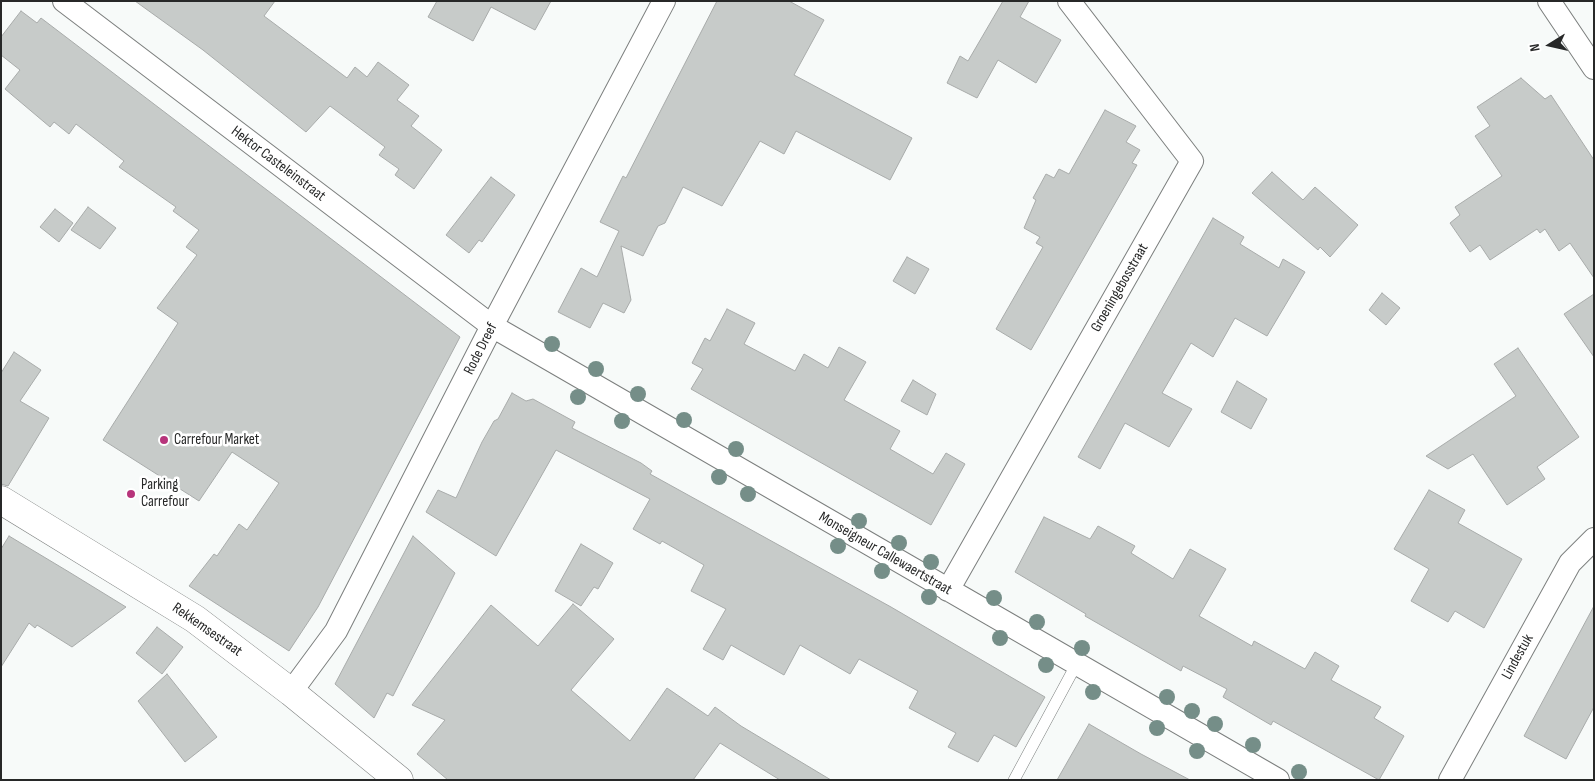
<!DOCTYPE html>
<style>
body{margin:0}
#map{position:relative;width:1595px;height:781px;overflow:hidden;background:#f7faf9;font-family:"Sofia Sans Condensed",sans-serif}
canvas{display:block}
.frame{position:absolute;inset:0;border:2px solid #272828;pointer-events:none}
.north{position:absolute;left:1525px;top:20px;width:50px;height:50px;-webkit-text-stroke:4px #fff;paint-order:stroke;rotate:260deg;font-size:14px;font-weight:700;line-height:20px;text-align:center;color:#272828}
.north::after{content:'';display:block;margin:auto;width:18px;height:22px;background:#272828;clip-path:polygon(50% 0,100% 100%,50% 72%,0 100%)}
</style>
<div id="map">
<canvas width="1595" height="781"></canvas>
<div class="frame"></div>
<div class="north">N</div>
</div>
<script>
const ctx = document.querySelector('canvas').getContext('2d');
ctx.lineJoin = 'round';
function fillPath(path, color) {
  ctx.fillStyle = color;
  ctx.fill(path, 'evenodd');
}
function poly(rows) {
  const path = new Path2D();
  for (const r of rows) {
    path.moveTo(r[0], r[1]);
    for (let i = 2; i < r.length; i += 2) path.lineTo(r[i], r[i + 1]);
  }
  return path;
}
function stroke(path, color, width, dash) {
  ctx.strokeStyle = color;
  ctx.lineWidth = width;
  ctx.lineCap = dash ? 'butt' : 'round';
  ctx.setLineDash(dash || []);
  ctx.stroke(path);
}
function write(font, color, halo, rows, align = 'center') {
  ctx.font = font + ' "Sofia Sans Condensed",sans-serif';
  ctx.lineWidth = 5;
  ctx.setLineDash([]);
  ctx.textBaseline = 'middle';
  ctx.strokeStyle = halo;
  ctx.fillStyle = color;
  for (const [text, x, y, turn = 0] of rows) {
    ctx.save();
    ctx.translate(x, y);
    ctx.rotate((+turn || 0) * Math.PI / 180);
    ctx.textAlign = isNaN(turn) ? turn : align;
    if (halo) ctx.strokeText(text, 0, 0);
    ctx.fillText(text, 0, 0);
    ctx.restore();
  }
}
const building = poly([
 [135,1,275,1,264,16,347,78,355,67,367,77,378,62,409,85,397,100,419,116,411,126,442,150,414,189,395,175,399,169,379,155,385,147,330,106,306,132,203,50,135,1],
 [437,1,551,1,535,30,491,7,473,41,428,17,437,1],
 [717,1,789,1,824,20,794,75,912,138,890,180,796,131,784,154,760,141,722,206,683,187,665,223,658,226,643,256,621,246,631,300,624,313,603,303,590,328,558,312,581,268,597,277,619,231,600,222,623,176,626,178,717,1],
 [1003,1,1029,1,1020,17,1061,40,1036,83,998,60,977,98,947,83,960,56,968,61,1003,1],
 [21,11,37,23,41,18,460,337,318,607,289,651,189,586,214,554,217,556,239,524,247,530,279,483,232,452,199,501,103,440,178,323,157,308,197,255,186,247,199,230,173,211,176,207,119,167,124,161,76,124,69,134,54,122,50,127,5,89,20,70,1,55,1,37,21,11],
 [1521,78,1545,99,1551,95,1594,160,1594,278,1570,243,1559,251,1545,229,1540,233,1537,229,1490,260,1480,245,1470,252,1450,223,1460,215,1455,207,1502,176,1475,136,1490,126,1477,107,1521,78],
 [1105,110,1136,126,1126,142,1140,150,1132,163,1137,165,1031,350,996,329,1043,247,1036,243,1040,237,1024,228,1036,200,1033,198,1046,174,1054,178,1059,169,1069,174,1105,110],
 [1272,172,1303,200,1315,187,1358,225,1330,257,1320,247,1318,250,1252,193,1272,172],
 [491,177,515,195,482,242,479,240,469,253,446,235,491,177],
 [88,207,116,228,100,249,71,230,88,207],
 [55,209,73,223,59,242,40,227,55,209],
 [1213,218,1244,237,1240,244,1279,268,1283,259,1305,272,1267,336,1235,318,1213,357,1191,343,1162,393,1192,409,1169,447,1125,423,1100,469,1078,457,1213,218],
 [907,257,929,269,915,294,893,281,907,257],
 [1382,293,1400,308,1386,325,1369,310,1382,293],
 [1594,294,1594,357,1564,314,1594,294],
 [727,309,755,323,744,344,795,371,804,354,828,368,839,347,866,362,844,400,900,431,890,449,933,474,946,453,965,464,931,525,691,389,703,369,692,363,705,338,710,341,727,309],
 [1518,348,1579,437,1537,467,1545,479,1507,505,1473,454,1448,469,1426,456,1516,396,1494,364,1518,348],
 [14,352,41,370,20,401,49,418,8,486,1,484,1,373,14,352],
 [913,380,936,394,927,415,901,401,913,380],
 [1237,381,1267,399,1251,429,1221,412,1237,381],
 [512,393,526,401,533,399,575,422,572,428,641,463,652,471,650,474,891,607,1045,697,1016,747,994,735,978,762,948,747,956,733,909,708,918,691,859,659,850,674,800,645,784,675,731,645,723,660,703,649,726,609,691,591,704,565,662,541,660,544,633,529,650,499,556,450,496,556,426,512,438,490,456,498,482,442,494,421,498,419,512,393],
 [1429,490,1465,510,1458,523,1522,559,1484,628,1455,611,1448,622,1411,601,1429,569,1394,549,1429,490],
 [1044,517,1090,539,1098,526,1135,546,1131,553,1173,579,1190,549,1226,569,1199,616,1252,646,1254,641,1305,669,1315,652,1339,666,1331,680,1381,707,1374,718,1404,736,1379,780,1273,721,1271,725,1223,697,1227,689,1183,666,1181,671,1085,616,1086,614,1015,572,1044,517],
 [9,536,69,572,126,607,72,647,37,625,35,628,29,623,1,667,1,549,9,536],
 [413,536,455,573,393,696,387,693,374,718,335,684,413,536],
 [581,544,613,563,598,589,594,587,581,606,555,591,581,544],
 [573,604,614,639,571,690,630,741,667,688,708,716,715,707,741,726,831,780,780,780,720,743,693,780,448,780,417,754,445,720,412,705,491,605,538,646,573,604],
 [1594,606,1594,707,1566,759,1524,736,1594,606],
 [157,627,183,647,162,674,136,653,157,627],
 [167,674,217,737,185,762,138,701,167,674],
 [1089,724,1141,754,1190,780,1057,780,1089,724]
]);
fillPath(building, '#c7cbc9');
stroke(building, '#a8abaa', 1);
const lane = poly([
 [1014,780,1076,665]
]);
const street = poly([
 [64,1,492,326,1278,780],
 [1549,1,1594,68],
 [948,590,1192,161,1069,1],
 [291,692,336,631,492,326,664,1],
 [1450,780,1570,563,1594,539]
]);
const secondary = poly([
 [1,500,195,619,291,692,399,780]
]);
stroke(lane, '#7c7f7e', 12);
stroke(street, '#7c7f7e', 24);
stroke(secondary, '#7c7f7e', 29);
stroke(lane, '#fff', 11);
stroke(street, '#fff', 22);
stroke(secondary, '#fff', 28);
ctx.fillStyle = '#758e88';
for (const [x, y] of [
 [552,344],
 [596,369],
 [638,394],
 [578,397],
 [684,420],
 [622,421],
 [736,449],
 [719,477],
 [748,494],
 [859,521],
 [899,543],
 [838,546],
 [931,562],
 [882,571],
 [929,597],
 [994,598],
 [1037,622],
 [1000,638],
 [1082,648],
 [1046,665],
 [1093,692],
 [1167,697],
 [1192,711],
 [1215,724],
 [1157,728],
 [1253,745],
 [1197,751],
 [1299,772]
]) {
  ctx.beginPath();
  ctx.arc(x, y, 8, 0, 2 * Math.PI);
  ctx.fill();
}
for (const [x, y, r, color] of [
 [164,440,5,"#b7347b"],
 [131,494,5,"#b7347b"]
]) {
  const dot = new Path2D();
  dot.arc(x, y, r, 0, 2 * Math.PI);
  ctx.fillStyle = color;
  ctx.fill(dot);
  stroke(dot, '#fff', 2);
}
write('15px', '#272828', '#fff', [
 ["Hektor Casteleinstraat",278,164,37],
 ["Groeningebosstraat",1120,288,-60],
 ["Rode Dreef",481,349,-63],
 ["Monseigneur Callewaertstraat",885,554,30],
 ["Rekkemsestraat",207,630,35],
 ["Lindestuk",1518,657,-61]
]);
write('15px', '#272828', '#fff', [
 ["Carrefour Market",174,440],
 ["Parking",141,485],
 ["Carrefour",141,502]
], 'left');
</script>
